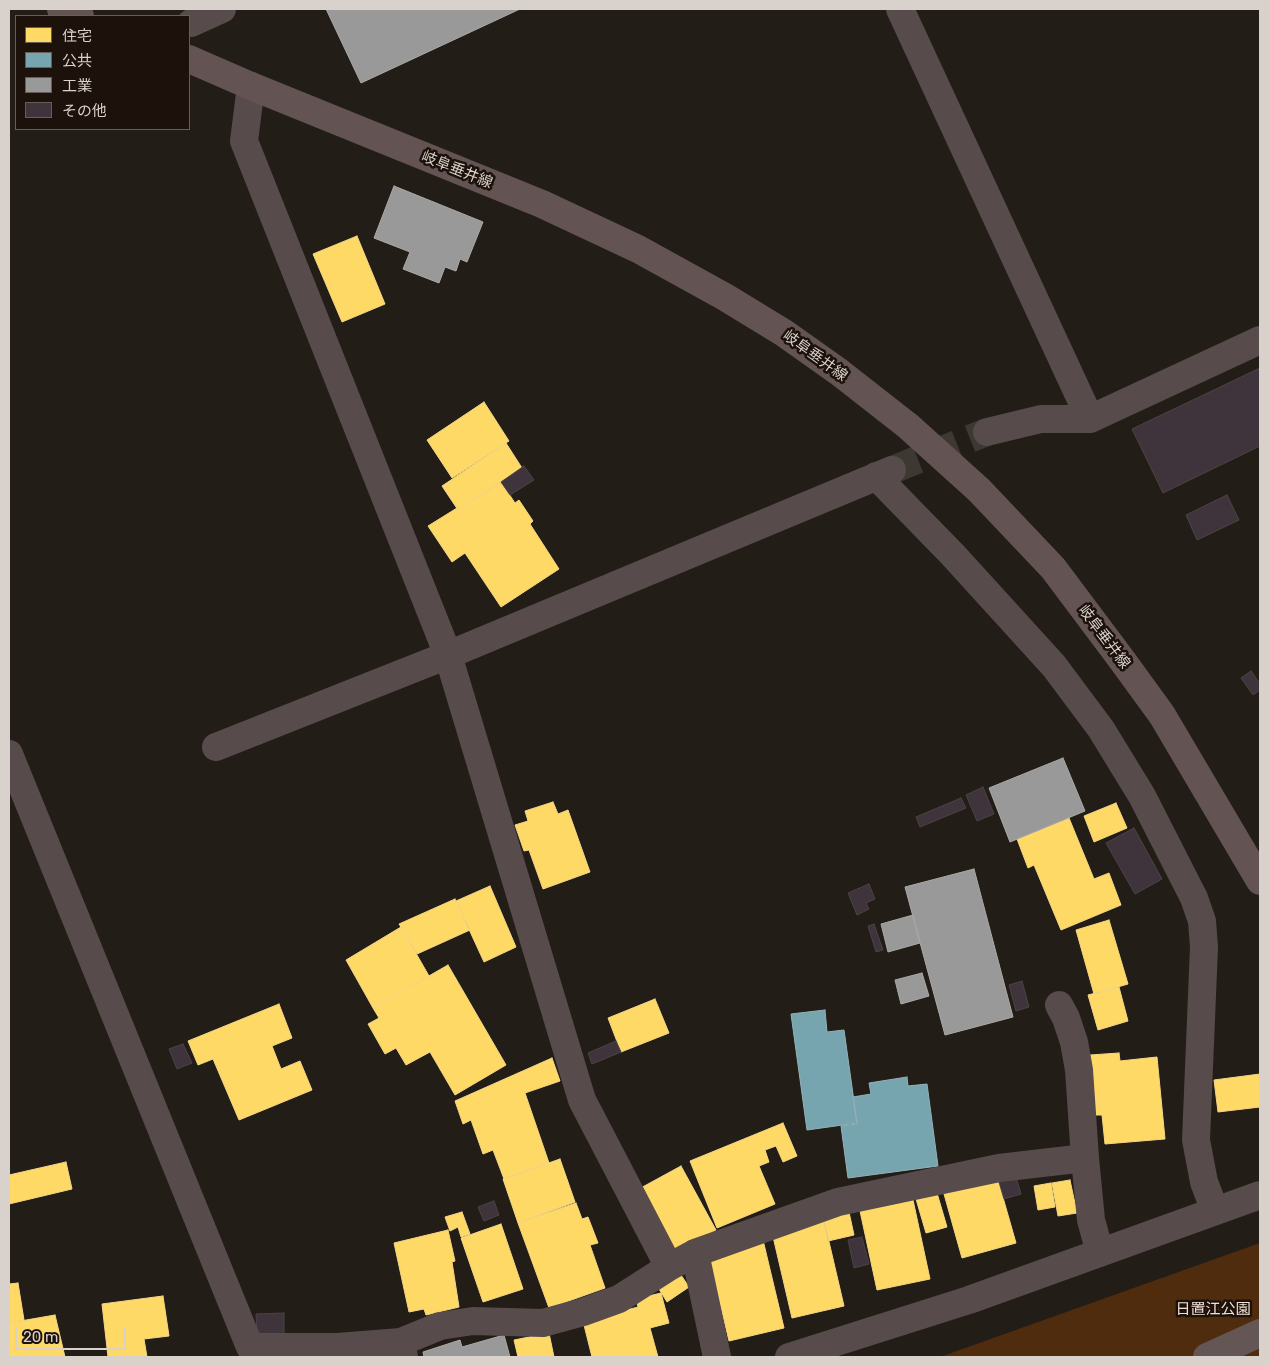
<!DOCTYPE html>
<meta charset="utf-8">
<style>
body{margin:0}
#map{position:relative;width:1269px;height:1366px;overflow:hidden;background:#231d18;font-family:Rubik,"Noto Sans JP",sans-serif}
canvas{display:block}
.frame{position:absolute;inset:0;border:10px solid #d9d1cc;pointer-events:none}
.legend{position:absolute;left:15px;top:15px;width:175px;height:115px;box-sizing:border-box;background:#1d120b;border:1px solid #685e58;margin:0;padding:6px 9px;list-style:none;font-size:15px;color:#d9d1cc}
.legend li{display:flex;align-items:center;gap:10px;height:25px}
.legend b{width:25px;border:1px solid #685e58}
.scale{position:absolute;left:15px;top:1328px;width:111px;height:22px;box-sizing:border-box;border:2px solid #d9d1cc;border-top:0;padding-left:6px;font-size:15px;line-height:18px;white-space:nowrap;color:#d9d1cc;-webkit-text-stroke:4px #1d120b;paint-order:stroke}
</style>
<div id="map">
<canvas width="1269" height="1366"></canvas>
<div class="frame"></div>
<ul class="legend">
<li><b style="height:14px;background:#ffd966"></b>住宅</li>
<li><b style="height:14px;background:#76a5af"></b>公共</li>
<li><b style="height:14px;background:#999"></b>工業</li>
<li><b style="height:14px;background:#3f343c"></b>その他</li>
</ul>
<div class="scale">20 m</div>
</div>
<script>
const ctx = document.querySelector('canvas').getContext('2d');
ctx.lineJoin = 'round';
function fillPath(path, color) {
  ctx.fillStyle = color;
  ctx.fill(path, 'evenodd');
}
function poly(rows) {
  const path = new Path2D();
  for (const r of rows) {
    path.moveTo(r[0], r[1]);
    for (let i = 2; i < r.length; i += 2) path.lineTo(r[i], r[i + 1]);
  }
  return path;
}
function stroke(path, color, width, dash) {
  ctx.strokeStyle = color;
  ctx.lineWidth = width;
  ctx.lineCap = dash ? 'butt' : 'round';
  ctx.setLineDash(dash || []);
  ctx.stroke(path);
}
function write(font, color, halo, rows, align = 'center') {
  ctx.font = font + ' Rubik,"Noto Sans JP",sans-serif';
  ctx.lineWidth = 5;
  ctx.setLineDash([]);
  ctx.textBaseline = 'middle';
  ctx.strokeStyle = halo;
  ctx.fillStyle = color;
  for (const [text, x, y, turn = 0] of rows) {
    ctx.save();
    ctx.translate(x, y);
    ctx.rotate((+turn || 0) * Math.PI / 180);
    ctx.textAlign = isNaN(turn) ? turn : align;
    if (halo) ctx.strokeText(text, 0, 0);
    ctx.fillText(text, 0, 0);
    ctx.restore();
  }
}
fillPath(poly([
 [1260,1243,1260,1357,940,1357]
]), '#502c0e');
const homes = poly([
 [357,236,385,304,342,322,313,254,357,236],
 [484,402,509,441,452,478,427,440,484,402],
 [506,443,522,468,458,510,442,486,506,443],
 [501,482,515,503,519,500,533,521,530,524,559,569,501,607,465,553,452,562,428,526,457,508,458,510,501,482],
 [553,802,558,814,568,810,590,872,543,889,529,850,524,851,515,825,528,821,525,811,553,802],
 [1116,803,1127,828,1094,842,1084,816,1116,803],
 [1069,818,1094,879,1109,873,1121,905,1061,930,1034,865,1028,868,1017,839,1069,818],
 [490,886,516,947,484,962,456,901,490,886],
 [455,899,470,930,417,954,399,924,455,899],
 [1109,920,1128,984,1094,994,1076,930,1109,920],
 [401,927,429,976,373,1008,346,960,401,927],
 [448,965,506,1065,455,1095,430,1052,406,1065,396,1048,385,1054,368,1024,379,1018,373,1008,448,965],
 [1119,987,1128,1021,1098,1030,1088,995,1119,987],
 [655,999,669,1033,621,1052,608,1018,655,999],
 [279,1004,292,1038,272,1046,281,1069,300,1061,312,1090,239,1120,213,1059,198,1065,188,1041,279,1004],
 [1119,1053,1120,1061,1157,1057,1165,1139,1105,1144,1102,1115,1096,1115,1090,1055,1119,1053],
 [552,1058,560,1081,525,1093,549,1163,504,1179,493,1150,483,1154,471,1120,463,1124,455,1101,552,1058],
 [1260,1074,1260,1107,1218,1112,1214,1080,1260,1074],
 [783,1123,797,1156,783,1162,776,1146,765,1150,769,1162,759,1166,775,1204,717,1228,690,1161,783,1123],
 [560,1159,575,1202,518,1223,503,1179,560,1159],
 [66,1162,72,1189,9,1204,9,1175,66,1162],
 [681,1166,716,1230,671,1254,637,1190,681,1166],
 [998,1180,1016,1243,962,1258,944,1194,998,1180],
 [1070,1180,1077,1213,1058,1216,1052,1183,1070,1180],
 [1051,1183,1055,1207,1038,1210,1034,1186,1051,1183],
 [937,1193,947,1227,926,1233,916,1199,937,1193],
 [913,1200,930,1279,877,1290,860,1211,913,1200],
 [576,1203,582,1219,588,1217,598,1243,590,1245,605,1288,549,1308,518,1223,576,1203],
 [462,1212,470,1234,461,1237,458,1227,450,1231,445,1217,462,1212],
 [849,1212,854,1235,828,1241,823,1218,849,1212],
 [823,1216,844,1306,792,1318,771,1228,823,1216],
 [501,1224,523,1289,483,1302,461,1238,501,1224],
 [448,1230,455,1261,452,1262,459,1307,426,1315,424,1309,409,1312,394,1243,448,1230],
 [763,1240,784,1328,729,1341,710,1261,720,1259,718,1251,763,1240],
 [681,1275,689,1287,667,1302,659,1289,681,1275],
 [18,1283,24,1320,9,1323,9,1284,18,1283],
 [661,1293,669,1323,650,1328,658,1357,592,1357,583,1321,638,1307,636,1299,661,1293],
 [163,1296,169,1336,144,1339,147,1357,108,1357,102,1304,163,1296],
 [55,1315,65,1357,9,1357,9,1323,55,1315],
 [549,1333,554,1357,518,1357,514,1340,549,1333]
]);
fillPath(homes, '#ffd966');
stroke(homes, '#f4d785', 1);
const public = poly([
 [825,1010,827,1032,844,1030,857,1123,807,1130,791,1014,825,1010],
 [907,1077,908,1086,927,1084,938,1166,848,1178,841,1126,857,1124,853,1097,871,1094,869,1083,907,1077]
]);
fillPath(public, '#76a5af');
stroke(public, '#94b2b8', 1);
const industry = poly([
 [326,9,520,9,361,83,326,9],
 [394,186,483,222,467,262,460,259,456,271,445,267,439,283,403,269,410,252,374,238,394,186],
 [1063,758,1085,811,1010,842,989,788,1063,758],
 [974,869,1013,1017,945,1035,905,887,974,869],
 [913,915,920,943,888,952,881,924,913,915],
 [922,973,929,996,901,1004,895,980,922,973],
 [504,1335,510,1357,424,1357,423,1352,460,1340,462,1347,504,1335]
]);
fillPath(industry, '#999');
stroke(industry, '#acaaa8', 1);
const building = poly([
 [1260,368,1260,446,1163,493,1132,429,1260,368],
 [524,466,534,480,510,495,501,482,524,466],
 [1227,495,1239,520,1197,540,1186,515,1227,495],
 [1251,671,1260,684,1260,690,1253,695,1241,678,1251,671],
 [983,787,994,814,977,821,966,795,983,787],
 [961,798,966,808,920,827,916,817,961,798],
 [1134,828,1162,879,1135,894,1106,843,1134,828],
 [869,884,875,899,866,903,869,909,857,915,848,893,869,884],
 [874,924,883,950,876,952,868,926,874,924],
 [1022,981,1029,1007,1016,1011,1009,985,1022,981],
 [616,1041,621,1052,592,1064,588,1053,616,1041],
 [183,1044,192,1063,177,1069,169,1049,183,1044],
 [1016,1177,1021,1194,1004,1199,999,1182,1016,1177],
 [494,1201,499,1215,484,1221,478,1207,494,1201],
 [862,1237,869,1264,854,1268,848,1240,862,1237],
 [284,1313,284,1337,257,1338,256,1314,284,1313]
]);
fillPath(building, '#3f343c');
stroke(building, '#4a4545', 1);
stroke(poly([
 [892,470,987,432]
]), '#3e3833', 28, [28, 14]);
stroke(poly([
 [900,9,1090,419],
 [191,23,222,9],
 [251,86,244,141,448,655,582,1100,669,1267,619,1299,583,1312,543,1323,473,1321,440,1326,401,1342,404,1357],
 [987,432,1041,419,1090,419,1260,340],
 [876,476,953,555,1054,666,1101,729,1142,796,1194,898,1202,921,1204,947,1196,1140,1204,1182,1215,1211],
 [216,747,448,655,892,470],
 [9,754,250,1347,338,1347,401,1342],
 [1059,1005,1066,1018,1074,1042,1079,1070,1085,1158],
 [695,1253,717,1357],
 [669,1267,695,1253,838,1202,999,1168,1085,1158,1091,1220,1100,1253],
 [789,1357,969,1300,1260,1195]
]), '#574c4b', 28);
stroke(poly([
 [1207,1357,1260,1333]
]), '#645655', 28);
stroke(poly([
 [61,9,80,16],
 [189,59,251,86,542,204,638,249,725,297,784,333,839,372,908,426,979,490,1053,568,1122,660,1162,715,1260,881]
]), '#635453', 28);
write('15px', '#d9d1cc', '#1d120b', [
 ["岐阜垂井線",457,170,22],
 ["岐阜垂井線",815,356,36],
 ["岐阜垂井線",1104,637,53]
]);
write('15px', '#f3dfd3', '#1d120b', [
 ["日置江公園",1213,1310]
]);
</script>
